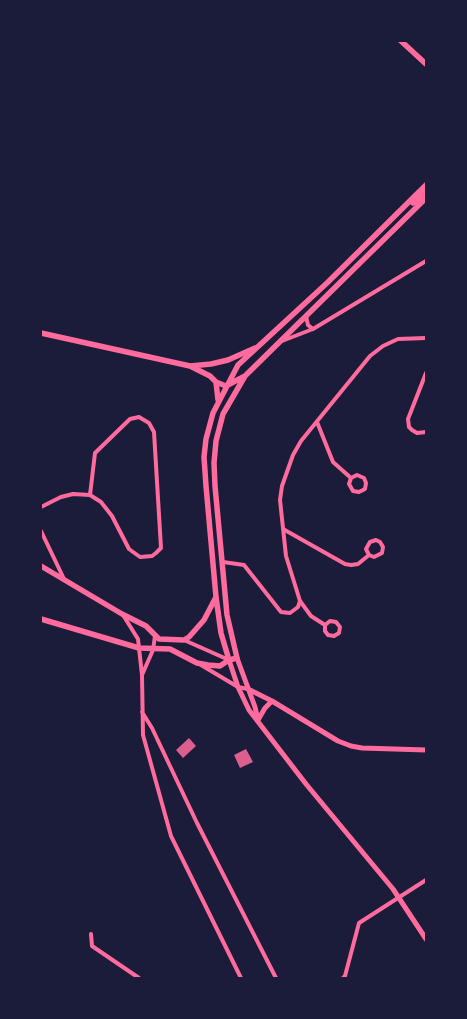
<!DOCTYPE html>
<style>
body{margin:0}
#map{position:relative;width:467px;height:1019px;overflow:hidden;background:#1b1b3a;font-family:"Noto Sans",sans-serif}
canvas{display:block}
.frame{position:absolute;inset:0;border:42px solid #1b1b3a;pointer-events:none}
</style>
<div id="map">
<canvas width="467" height="1019"></canvas>
<div class="frame"></div>
</div>
<script>
const ctx = document.querySelector('canvas').getContext('2d');
ctx.lineJoin = 'round';
function fillPath(path, color) {
  ctx.fillStyle = color;
  ctx.fill(path, 'evenodd');
}
function poly(rows) {
  const path = new Path2D();
  for (const r of rows) {
    path.moveTo(r[0], r[1]);
    for (let i = 2; i < r.length; i += 2) path.lineTo(r[i], r[i + 1]);
  }
  return path;
}
function stroke(path, color, width, dash) {
  ctx.strokeStyle = color;
  ctx.lineWidth = width;
  ctx.lineCap = dash ? 'butt' : 'round';
  ctx.setLineDash(dash || []);
  ctx.stroke(path);
}
fillPath(poly([
 [189,738,196,746,183,758,176,750],
 [246,749,253,762,240,768,234,755]
]), '#dd5f8e');
stroke(poly([
 [41,404,41,415]
]), '#ff6b9d', 2);
stroke(poly([
 [306,316,308,325,313,329],
 [282,341,313,329,426,261],
 [426,373,408,419,409,427,412,430,417,433,426,432],
 [317,422,333,462,351,478,357,475,364,478,366,483,365,489,359,492,353,491,349,484,351,478],
 [41,507,61,497,73,494,90,495,101,502,112,516,129,549,140,557,152,556,156,553,161,548,154,432,149,423,139,417,130,419,95,453,90,495],
 [283,529,345,564,351,565,358,564,369,555,366,549,370,542,376,540,380,542,383,547,382,553,374,557,369,555],
 [41,531,64,579],
 [223,562,244,565,281,612,290,613,298,607,300,601,286,556,280,500,282,486,293,455,301,441,370,356,383,346,398,339,426,338],
 [300,601,311,616,325,625,325,631,328,635,334,636,339,633,340,627,336,622,330,621,325,625],
 [123,615,138,639,142,675,143,735,171,836,241,978],
 [184,640,229,660],
 [201,665,238,687,248,689],
 [142,675,153,650,155,636],
 [142,712,152,728,197,823,276,978],
 [91,934,92,946,139,978],
 [343,978,345,976,359,923,426,880]
]), '#ff6b9d', 4);
stroke(poly([
 [237,658,255,707,258,720],
 [229,660,238,687,249,710,306,784,393,889,426,939],
 [248,689,272,701,338,741,351,746,362,748,426,750],
 [258,720,265,708,272,701]
]), '#ff6b9d', 5);
stroke(poly([
 [401,41,426,64],
 [413,203,426,192],
 [41,333,190,366,210,376,216,382,226,386,243,377],
 [190,366,211,364,228,360,255,348],
 [216,382,218,400],
 [41,566,122,614,146,626,159,639,184,640,189,637,204,620,216,597],
 [41,619,139,648,170,649,197,663,208,665,220,666,229,660,237,658,227,615,215,486,214,463,216,441,223,414,245,376,426,198],
 [229,660,221,633,216,597,206,486,204,457,206,439,213,413,238,365,327,283,426,185]
]), '#ff6b9d', 5.5);
</script>
